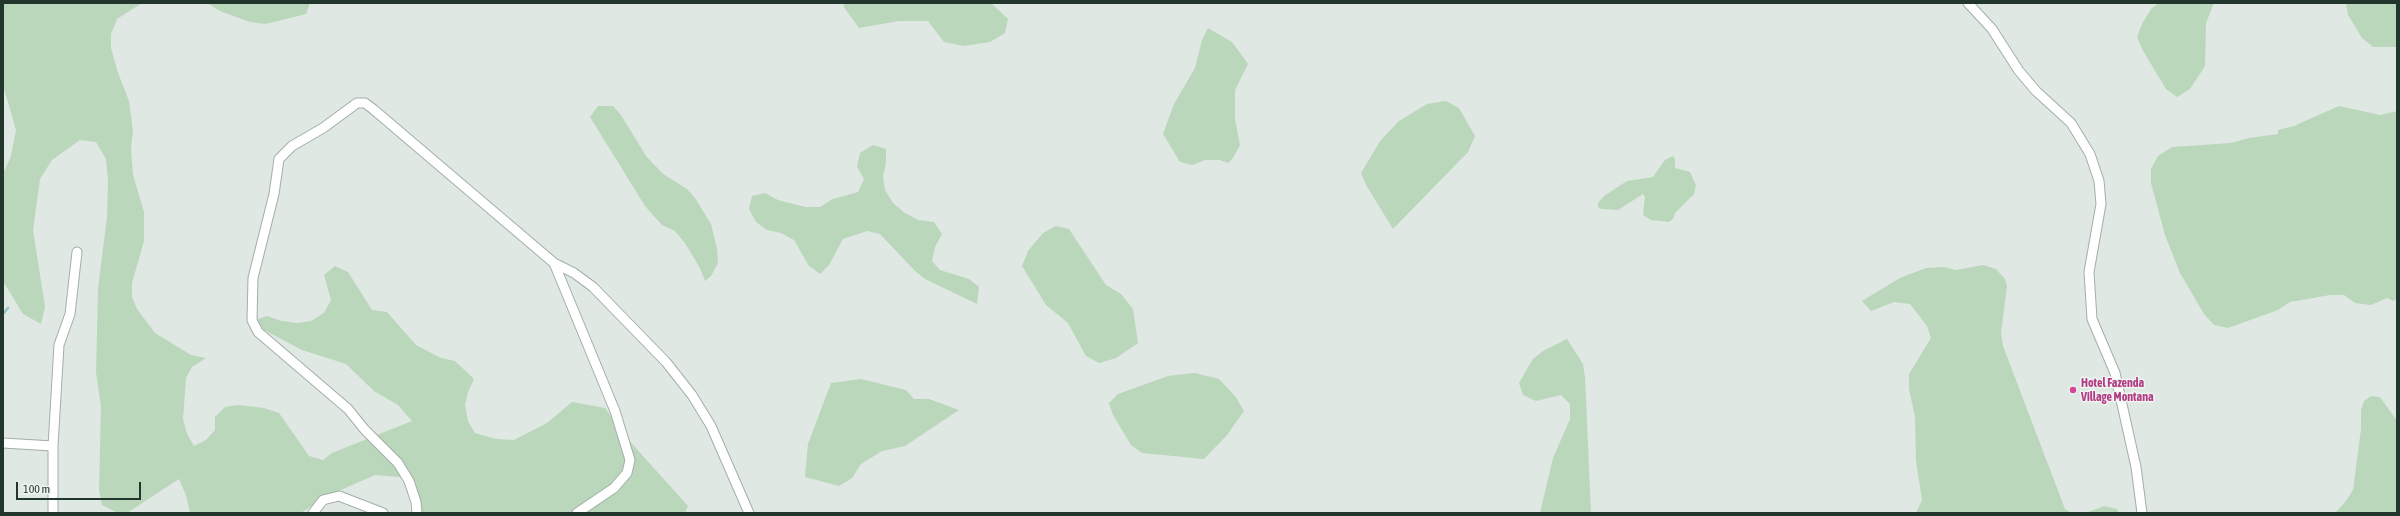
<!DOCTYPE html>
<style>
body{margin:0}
#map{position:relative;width:2400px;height:516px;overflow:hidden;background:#dfe8e2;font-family:"Asap Condensed",sans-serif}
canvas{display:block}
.frame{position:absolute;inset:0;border:4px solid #22362d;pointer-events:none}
.scale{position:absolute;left:16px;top:482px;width:125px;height:18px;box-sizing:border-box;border:2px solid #22362d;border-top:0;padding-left:5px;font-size:12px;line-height:14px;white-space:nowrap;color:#22362d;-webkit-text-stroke:3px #eff5f1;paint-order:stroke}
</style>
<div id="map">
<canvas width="2400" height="516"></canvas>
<div class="frame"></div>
<div class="scale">100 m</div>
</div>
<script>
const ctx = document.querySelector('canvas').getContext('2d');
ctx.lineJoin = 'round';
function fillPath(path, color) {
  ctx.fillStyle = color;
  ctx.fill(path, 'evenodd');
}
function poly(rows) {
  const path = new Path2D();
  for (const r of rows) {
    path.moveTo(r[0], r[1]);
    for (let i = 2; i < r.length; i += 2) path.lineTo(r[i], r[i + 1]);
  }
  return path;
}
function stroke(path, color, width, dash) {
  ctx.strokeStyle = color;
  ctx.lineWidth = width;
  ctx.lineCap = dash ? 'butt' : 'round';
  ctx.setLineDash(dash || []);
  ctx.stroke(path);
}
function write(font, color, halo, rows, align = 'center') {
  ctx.font = font + ' "Asap Condensed",sans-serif';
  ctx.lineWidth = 3;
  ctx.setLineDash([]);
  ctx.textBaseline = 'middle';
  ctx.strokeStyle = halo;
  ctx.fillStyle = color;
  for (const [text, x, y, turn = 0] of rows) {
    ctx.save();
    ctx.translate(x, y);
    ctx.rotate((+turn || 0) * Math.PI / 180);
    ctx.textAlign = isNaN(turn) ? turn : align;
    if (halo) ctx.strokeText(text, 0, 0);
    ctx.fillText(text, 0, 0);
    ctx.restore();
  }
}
fillPath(poly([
 [3,3,142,3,117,19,111,34,111,48,118,73,129,101,133,131,131,147,133,175,144,212,144,241,132,283,132,297,137,309,155,333,191,355,206,358,192,367,186,378,183,419,187,434,194,446,206,440,215,430,215,417,225,407,237,405,264,408,279,413,309,456,323,460,332,453,412,421,398,405,374,391,346,364,302,350,264,330,255,320,267,316,282,321,298,323,311,321,324,313,331,300,324,275,335,266,348,272,372,310,387,312,416,345,441,358,455,361,474,379,468,392,465,405,468,421,475,433,496,439,514,440,547,423,572,402,605,408,625,436,688,506,685,513,422,513,412,497,409,478,375,475,327,496,301,513,190,513,186,495,179,479,127,513,118,513,102,505,99,490,101,407,96,372,98,289,107,217,108,181,106,159,96,142,80,140,52,160,40,179,33,230,45,307,41,324,23,314,3,281,3,174,11,156,16,130,3,85],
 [207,3,310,3,306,14,266,24,250,22,220,11],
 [846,3,991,3,1008,19,1005,33,990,42,964,46,944,42,928,21,899,21,859,28,843,6],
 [2214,3,2206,23,2205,66,2190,89,2177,97,2166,89,2142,49,2137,37,2143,22,2152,8,2159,3],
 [2346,3,2397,3,2397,47,2373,47,2362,38,2348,15],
 [1208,28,1232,42,1248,64,1235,90,1235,119,1240,145,1233,158,1228,163,1220,160,1205,160,1193,165,1180,162,1163,134,1174,104,1195,68,1202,40],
 [1446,101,1459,108,1475,136,1468,152,1393,229,1366,185,1361,173,1380,141,1399,121,1427,104],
 [598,106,613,106,621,115,646,156,663,174,687,189,695,198,711,224,717,249,718,263,711,276,705,281,700,268,685,243,675,231,662,225,645,206,590,117],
 [2339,106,2380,115,2397,111,2397,299,2393,301,2387,298,2371,305,2355,303,2344,295,2330,295,2290,302,2278,310,2228,328,2214,325,2204,314,2180,273,2165,235,2151,183,2151,169,2158,156,2172,147,2231,143,2249,138,2278,134,2278,130,2294,126],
 [873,145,886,149,886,163,883,177,885,190,893,203,905,213,918,220,934,222,942,234,935,247,932,261,940,270,969,279,979,287,977,304,925,279,915,271,880,234,867,231,843,239,829,265,820,274,809,266,794,240,781,233,767,230,756,222,749,209,752,196,765,193,778,200,805,207,820,207,833,199,858,192,864,179,857,167,860,153],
 [1673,156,1675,159,1675,168,1690,172,1696,185,1694,194,1675,213,1673,219,1669,222,1651,220,1643,215,1645,197,1643,194,1618,210,1602,209,1598,207,1598,203,1604,196,1627,181,1653,177,1665,160],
 [1056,226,1069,229,1106,285,1121,294,1133,309,1138,343,1116,358,1099,363,1086,356,1068,323,1046,305,1022,266,1028,251,1043,233],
 [1983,265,1996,269,2005,279,2007,286,2001,333,2003,346,2065,509,2072,513,1916,513,1922,500,1916,461,1915,417,1909,389,1909,374,1931,338,1927,326,1910,304,1894,302,1871,311,1862,301,1900,278,1926,268,1943,267,1956,270],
 [1567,339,1583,364,1585,377,1591,513,1540,513,1553,458,1570,419,1570,404,1561,395,1536,401,1523,395,1519,383,1533,359,1543,351],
 [1195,373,1219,379,1235,396,1244,411,1227,435,1204,459,1142,453,1131,445,1113,415,1109,403,1118,394,1168,376],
 [861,379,906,390,914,399,929,399,959,410,905,446,882,451,861,464,852,478,839,486,805,477,808,444,831,383],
 [2371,396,2380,397,2397,421,2397,513,2335,513,2346,501,2353,490,2361,429,2361,410,2364,401],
 [2104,506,2117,509,2119,513,2086,513]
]), '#bad7bc');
stroke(poly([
 [3,314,8,308]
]), '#8dc7c5', 2.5);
const minor = poly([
 [1968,3,1992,29,2019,71,2036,91,2071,123,2090,154,2099,181,2101,204,2089,272,2092,319,2115,373,2136,467,2142,513],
 [554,263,615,411,630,460,627,473,614,488,577,513],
 [3,443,53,446],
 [53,513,53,446,59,345,70,314,77,252],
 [313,513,323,500,339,496,383,513],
 [417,513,416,502,409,481,398,463,365,430,348,409,258,332,252,320,253,278,274,194,279,159,292,146,323,128,357,103,365,103,373,109,554,263,574,273,593,287,666,362,692,395,711,426,749,513]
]);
stroke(minor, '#a3afa8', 11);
stroke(minor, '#fff', 9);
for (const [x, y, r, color] of [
 [2073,390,4,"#d1479c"]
]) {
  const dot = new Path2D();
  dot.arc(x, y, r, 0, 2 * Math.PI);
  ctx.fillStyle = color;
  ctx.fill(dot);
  stroke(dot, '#eff5f1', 1.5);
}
write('bold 12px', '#b23c85', '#eff5f1', [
 ["Hotel Fazenda",2081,383],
 ["Village Montana",2081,397]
], 'left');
</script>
